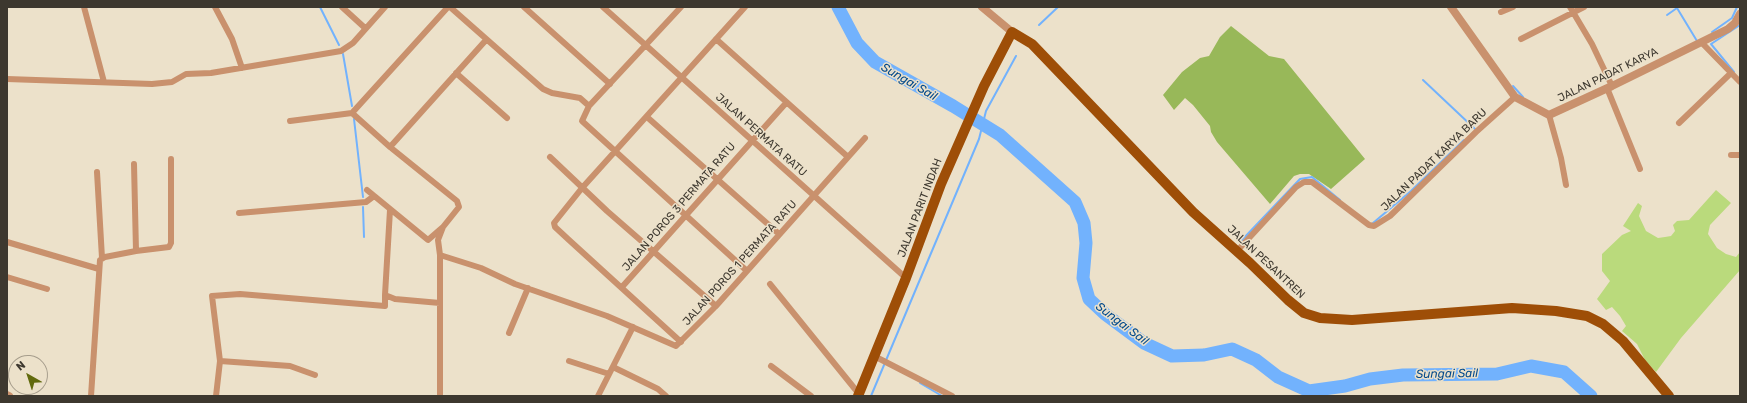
<!DOCTYPE html>
<style>
body{margin:0}
#map{position:relative;width:1747px;height:403px;overflow:hidden;background:#ece1ca;font-family:Rubik,sans-serif}
canvas{display:block}
.frame{position:absolute;inset:0;border:8px solid #3d382f;pointer-events:none}
.north{position:absolute;left:8px;top:355px;width:40px;height:40px;box-sizing:border-box;background:#ece1ca;border:1px solid #a69d8c;border-radius:50%;rotate:321deg;font-size:11px;font-weight:700;line-height:16px;text-align:center;color:#3d382f}
.north::after{content:'';display:block;margin:auto;width:14px;height:18px;background:#626a0d;clip-path:polygon(50% 0,100% 100%,50% 72%,0 100%)}
</style>
<div id="map">
<canvas width="1747" height="403"></canvas>
<div class="frame"></div>
<div class="north">N</div>
</div>
<script>
const ctx = document.querySelector('canvas').getContext('2d');
ctx.lineJoin = 'round';
function fillPath(path, color) {
  ctx.fillStyle = color;
  ctx.fill(path, 'evenodd');
}
function poly(rows) {
  const path = new Path2D();
  for (const r of rows) {
    path.moveTo(r[0], r[1]);
    for (let i = 2; i < r.length; i += 2) path.lineTo(r[i], r[i + 1]);
  }
  return path;
}
function stroke(path, color, width, dash) {
  ctx.strokeStyle = color;
  ctx.lineWidth = width;
  ctx.lineCap = dash ? 'butt' : 'round';
  ctx.setLineDash(dash || []);
  ctx.stroke(path);
}
function write(font, color, halo, rows, align = 'center') {
  ctx.font = font + ' Rubik,sans-serif';
  ctx.lineWidth = 3;
  ctx.setLineDash([]);
  ctx.textBaseline = 'middle';
  ctx.strokeStyle = halo;
  ctx.fillStyle = color;
  for (const [text, x, y, turn = 0] of rows) {
    ctx.save();
    ctx.translate(x, y);
    ctx.rotate((+turn || 0) * Math.PI / 180);
    ctx.textAlign = isNaN(turn) ? turn : align;
    if (halo) ctx.strokeText(text, 0, 0);
    ctx.fillText(text, 0, 0);
    ctx.restore();
  }
}
fillPath(poly([
 [1716,190,1731,203,1710,225,1708,234,1717,248,1726,254,1736,257,1740,252,1740,270,1681,338,1656,372,1645,360,1637,344,1622,331,1626,326,1620,316,1612,307,1606,310,1597,299,1610,281,1602,271,1602,254,1622,235,1631,231,1623,226,1638,203,1642,206,1639,216,1646,231,1658,238,1665,237,1671,236,1675,231,1673,225,1677,221,1689,220]
]), '#bada7c');
fillPath(poly([
 [1231,26,1269,56,1284,59,1365,159,1331,189,1309,174,1300,174,1294,176,1270,204,1217,142,1211,132,1210,126,1193,105,1185,98,1174,110,1163,95,1182,72,1200,58,1209,56,1220,37]
]), '#98b859');
stroke(poly([
 [320,7,339,45],
 [1667,15,1677,8,1697,41],
 [1039,25,1058,7],
 [1712,32,1732,18,1737,7],
 [343,54,352,106],
 [1734,72,1711,44,1740,25],
 [1423,80,1475,129],
 [1513,86,1523,97],
 [354,119,363,197],
 [363,207,364,237],
 [1373,223,1411,191,1464,140],
 [1241,241,1300,179,1312,177,1340,200],
 [920,383,942,396],
 [871,396,979,139,986,111,1016,56]
]), '#72b2fd', 2);
stroke(poly([
 [838,7,857,43,875,62,953,106,1000,135,1075,202,1084,223,1086,243,1083,278,1089,299,1105,314,1144,343,1172,356,1204,355,1232,349,1256,360,1278,377,1309,391,1345,386,1370,379,1403,375,1497,374,1531,366,1564,372,1591,396]
]), '#72b2fd', 13);
stroke(poly([
 [84,7,104,82],
 [215,7,232,39,242,68],
 [342,7,365,28],
 [450,7,543,89,552,93,580,98,589,106],
 [524,7,610,84],
 [603,7,906,278],
 [681,7,589,106,582,121,747,271],
 [1570,7,1592,44,1612,86],
 [1501,12,1513,7],
 [716,39,848,157],
 [1521,39,1584,7],
 [1702,43,1740,82],
 [456,73,507,118],
 [7,79,152,84,172,82,186,74,211,73,341,51,353,43,385,7],
 [1607,88,1640,169],
 [352,113,390,147,457,201,459,207,443,227,428,240,367,190],
 [352,113,448,7],
 [1549,115,1561,158,1566,185],
 [647,117,779,234],
 [290,121,352,113],
 [1679,123,1731,73],
 [390,147,486,40],
 [1731,155,1740,155],
 [550,157,607,211,716,306],
 [134,164,136,251],
 [97,172,102,258],
 [390,210,385,295,395,299,440,303],
 [239,213,366,202,374,196],
 [443,227,438,240,440,255,481,268,515,284,607,316,676,346,716,306,865,138],
 [7,242,99,269],
 [1237,251,1296,187,1304,182,1312,182,1369,225,1374,226,1390,216,1476,132,1515,97],
 [440,255,440,396],
 [7,277,47,289],
 [770,284,859,394],
 [622,287,786,103],
 [509,333,528,288],
 [681,342,569,240,555,227,554,223,582,188,745,7],
 [874,356,952,396],
 [220,361,290,366,315,375],
 [569,361,609,374],
 [771,366,811,396],
 [613,367,658,389,666,396],
 [91,396,100,260,105,257,136,251,169,247,171,243,171,159],
 [216,396,220,361,212,296,240,294,385,306,385,295],
 [598,396,633,327]
]), '#c9916d', 6);
stroke(poly([
 [982,7,1012,32],
 [1451,7,1515,97,1549,115,1612,86,1728,29,1735,23,1740,14],
 [7,395,9,396]
]), '#c9916d', 8);
stroke(poly([
 [858,396,906,278,941,184,984,86,1012,32,1032,44,1193,212,1250,263,1288,300,1304,313,1320,318,1352,320,1512,308,1556,311,1587,316,1603,324,1623,341,1669,396]
]), '#9e4e07', 10);
write('11px', '#3d382f', '#ece1ca', [
 ["JALAN PADAT KARYA",1608,75,-26],
 ["JALAN PERMATA RATU",761,135,42],
 ["JALAN PADAT KARYA BARU",1434,160,-44],
 ["JALAN POROS 3 PERMATA RATU",679,207,-49],
 ["JALAN PARIT INDAH",920,208,-69],
 ["JALAN PESANTREN",1266,262,43],
 ["JALAN POROS 1 PERMATA RATU",740,263,-48]
]);
write('italic 12px', '#034a8c', '#ece1ca', [
 ["Sungai Sail",909,82,30],
 ["Sungai Sail",1122,324,37],
 ["Sungai Sail",1447,374,-1]
]);
</script>
